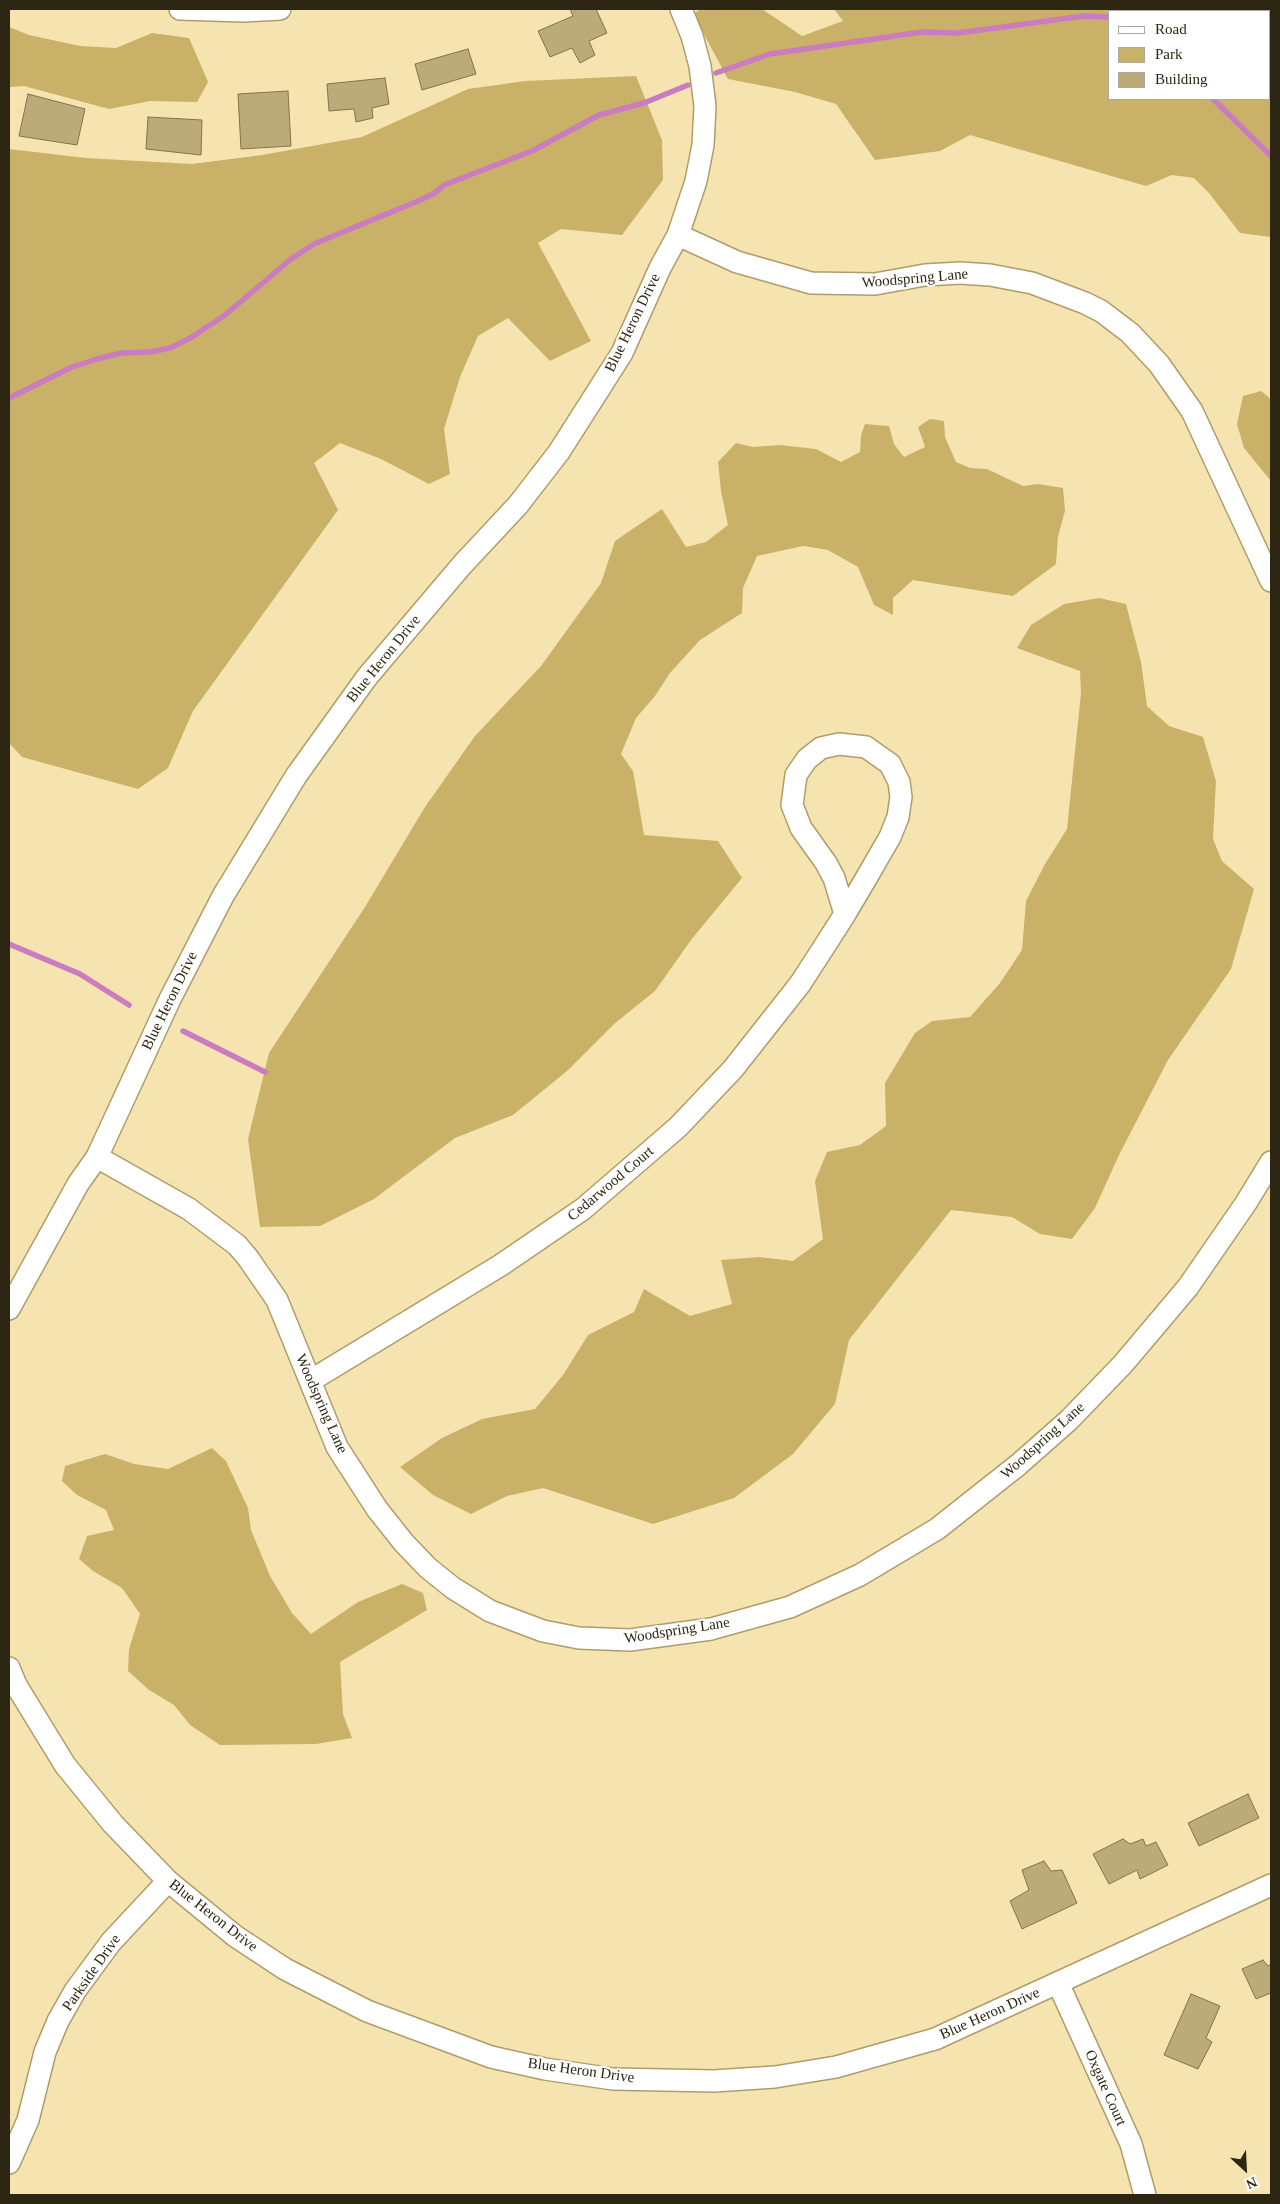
<!DOCTYPE html>
<style>
body{margin:0}
#map{position:relative;width:1280px;height:2204px;overflow:hidden;background:#f6e4b0;font-family:"Times New Roman",serif}
canvas{display:block}
.frame{position:absolute;inset:0;border:10px solid #2d2612;pointer-events:none}
.legend{position:absolute;left:1108px;top:10px;width:162px;height:90px;box-sizing:border-box;background:#fff;border:1px solid #aba8a0;margin:0;padding:6px 9px;list-style:none;font-size:15px;color:#2d2612}
.legend li{display:flex;align-items:center;gap:10px;height:25px}
.legend b{width:25px;border:1px solid #aba8a0}
.north{position:absolute;left:1220px;top:2144px;width:50px;height:50px;-webkit-text-stroke:4px #fff;paint-order:stroke;rotate:155deg;font-size:14px;font-weight:700;line-height:20px;text-align:center;color:#2d2612}
.north::after{content:'';display:block;margin:auto;width:18px;height:22px;background:#2d2612;clip-path:polygon(50% 0,100% 100%,50% 72%,0 100%)}
</style>
<div id="map">
<canvas width="1280" height="2204"></canvas>
<div class="frame"></div>
<ul class="legend">
<li><b style="height:6px;background:#fff"></b>Road</li>
<li><b style="height:14px;background:#c9b167"></b>Park</li>
<li><b style="height:14px;background:#bbab78"></b>Building</li>
</ul>
<div class="north">N</div>
</div>
<script>
const ctx = document.querySelector('canvas').getContext('2d');
ctx.lineJoin = 'round';
function fillPath(path, color) {
  ctx.fillStyle = color;
  ctx.fill(path, 'evenodd');
}
function poly(rows) {
  const path = new Path2D();
  for (const r of rows) {
    path.moveTo(r[0], r[1]);
    for (let i = 2; i < r.length; i += 2) path.lineTo(r[i], r[i + 1]);
  }
  return path;
}
function stroke(path, color, width, dash) {
  ctx.strokeStyle = color;
  ctx.lineWidth = width;
  ctx.lineCap = dash ? 'butt' : 'round';
  ctx.setLineDash(dash || []);
  ctx.stroke(path);
}
function write(font, color, halo, rows, align = 'center') {
  ctx.font = font + ' "Times New Roman",serif';
  ctx.lineWidth = 4.5;
  ctx.setLineDash([]);
  ctx.textBaseline = 'middle';
  ctx.strokeStyle = halo;
  ctx.fillStyle = color;
  for (const [text, x, y, turn = 0] of rows) {
    ctx.save();
    ctx.translate(x, y);
    ctx.rotate((+turn || 0) * Math.PI / 180);
    ctx.textAlign = isNaN(turn) ? turn : align;
    if (halo) ctx.strokeText(text, 0, 0);
    ctx.fillText(text, 0, 0);
    ctx.restore();
  }
}
fillPath(poly([
 [701,9,762,9,802,36,843,21,834,9,1271,9,1271,237,1240,233,1209,193,1194,178,1172,175,1146,186,970,135,940,151,875,160,836,104,795,92,728,79,693,14],
 [1109,11,1269,11,1269,99,1109,99],
 [9,27,29,35,80,46,116,48,152,33,189,38,208,82,197,102,150,101,109,109,24,86,9,87],
 [636,76,662,140,663,180,622,235,561,229,538,243,591,341,550,361,508,318,478,336,460,377,444,429,450,474,429,484,381,459,340,443,314,463,338,510,193,711,168,768,138,789,22,757,9,743,9,149,86,158,192,164,262,155,362,137,468,89,525,81],
 [1261,391,1271,399,1271,481,1244,448,1237,424,1243,396],
 [930,419,944,421,945,437,956,462,970,468,987,469,1023,486,1038,484,1063,488,1065,511,1058,536,1056,564,1013,596,913,580,893,598,893,615,874,605,858,567,828,550,803,546,757,556,743,588,742,613,700,640,670,673,655,696,636,718,621,754,633,771,644,835,718,841,742,878,691,940,655,991,614,1024,567,1071,513,1115,455,1138,374,1199,320,1226,260,1227,248,1139,269,1053,365,907,425,807,475,736,541,666,601,583,615,541,662,509,686,547,706,542,728,525,721,491,718,462,736,443,753,447,780,445,816,449,841,462,860,452,861,435,865,424,889,426,894,444,904,457,925,447,918,427],
 [1099,598,1126,604,1141,662,1147,706,1169,726,1203,737,1216,781,1213,839,1222,861,1254,889,1231,969,1168,1060,1119,1155,1095,1208,1072,1239,1040,1234,1012,1217,951,1210,849,1340,835,1404,793,1454,734,1498,653,1524,543,1488,507,1496,471,1514,433,1495,400,1467,442,1438,482,1419,535,1409,563,1375,588,1335,634,1312,644,1289,690,1316,732,1304,721,1260,759,1257,793,1261,823,1239,815,1181,827,1152,860,1145,886,1126,885,1083,915,1033,932,1021,970,1017,1000,983,1022,950,1026,901,1045,864,1067,829,1081,693,1080,671,1017,648,1031,625,1064,604],
 [212,1448,226,1461,248,1508,251,1530,270,1576,292,1613,311,1634,358,1602,402,1584,423,1593,427,1610,340,1662,343,1714,352,1738,316,1744,220,1745,190,1725,174,1705,149,1690,128,1671,129,1649,140,1614,122,1588,93,1571,79,1559,87,1536,114,1530,106,1510,77,1495,62,1481,65,1466,105,1454,134,1464,168,1469]
]), '#c9b167');
stroke(poly([
 [716,73,770,54,922,32,958,33,1084,16,1109,17],
 [1213,99,1271,156],
 [9,398,72,367,97,359,121,353,150,352,170,348,192,337,225,315,291,259,314,244,418,201,435,193,444,185,532,151,599,115,644,103,688,85],
 [9,944,80,974,129,1005],
 [183,1031,265,1072]
]), '#cb7bc0', 5.5);
const building = poly([
 [570,9,596,9,607,33,589,41,595,55,580,63,572,48,550,57,538,31,573,16,570,9],
 [468,49,476,74,422,90,415,64,468,49],
 [385,78,389,104,372,108,373,118,356,122,354,109,329,111,327,84,385,78],
 [288,91,291,146,241,149,238,94,288,91],
 [28,94,85,109,77,145,19,136,28,94],
 [148,117,202,120,201,155,146,149,148,117],
 [1248,1794,1259,1818,1199,1846,1188,1823,1248,1794],
 [1123,1839,1130,1844,1143,1839,1146,1846,1156,1842,1168,1865,1140,1879,1137,1870,1109,1884,1093,1854,1123,1839],
 [1044,1861,1051,1871,1062,1870,1077,1903,1022,1929,1010,1901,1029,1890,1022,1870,1044,1861],
 [1263,1960,1268,1966,1271,1964,1271,1993,1256,1999,1242,1969,1263,1960],
 [1191,1994,1220,2006,1206,2038,1212,2042,1198,2069,1164,2055,1191,1994]
]);
fillPath(building, '#bbab78');
stroke(building, '#847444', 1);
const minor = poly([
 [180,9,243,11,280,9],
 [678,235,737,262,811,283,875,284,925,275,960,273,990,275,1032,283,1085,303,1101,311,1130,333,1159,364,1192,411,1271,581],
 [97,1157,189,1209,237,1245,248,1258,277,1300,337,1447,377,1509,404,1543,428,1568,453,1588,490,1611,543,1631,579,1638,630,1640,711,1629,790,1607,860,1575,937,1529,1018,1465,1069,1420,1123,1364,1188,1287,1246,1203,1271,1162],
 [9,1309,78,1184,97,1157,170,999,223,896,296,776,367,677,462,565,518,505,559,452,622,353,660,268,678,235,696,181,703,145,705,106,700,66,692,36,681,9],
 [310,1381,501,1265,583,1209,678,1127,733,1069,800,984,824,947,845,914,864,882,890,837,898,817,901,797,899,782,890,764,866,747,839,744,821,748,807,759,796,775,792,805,801,828,826,863,834,878,845,914],
 [9,1668,16,1685,65,1765,113,1824,168,1881,235,1936,285,1969,367,2011,491,2057,545,2069,613,2079,714,2081,775,2077,836,2067,935,2039,1271,1885],
 [1058,1983,1131,2144,1145,2195],
 [9,2163,28,2120,45,2052,58,2021,75,1991,111,1942,168,1881]
]);
stroke(minor, '#ae9d6b', 24);
stroke(minor, '#fff', 21);
write('15px', '#2d2612', '#fff', [
 ["Woodspring Lane",915,279,-5],
 ["Blue Heron Drive",633,323,-64],
 ["Blue Heron Drive",384,659,-51],
 ["Blue Heron Drive",170,1001,-64],
 ["Cedarwood Court",611,1184,-40],
 ["Woodspring Lane",321,1404,66],
 ["Woodspring Lane",1043,1441,-42],
 ["Woodspring Lane",677,1631,-9],
 ["Blue Heron Drive",213,1916,38],
 ["Parkside Drive",92,1973,-55],
 ["Blue Heron Drive",990,2014,-24],
 ["Blue Heron Drive",581,2071,8],
 ["Oxgate Court",1105,2088,66]
]);
</script>
